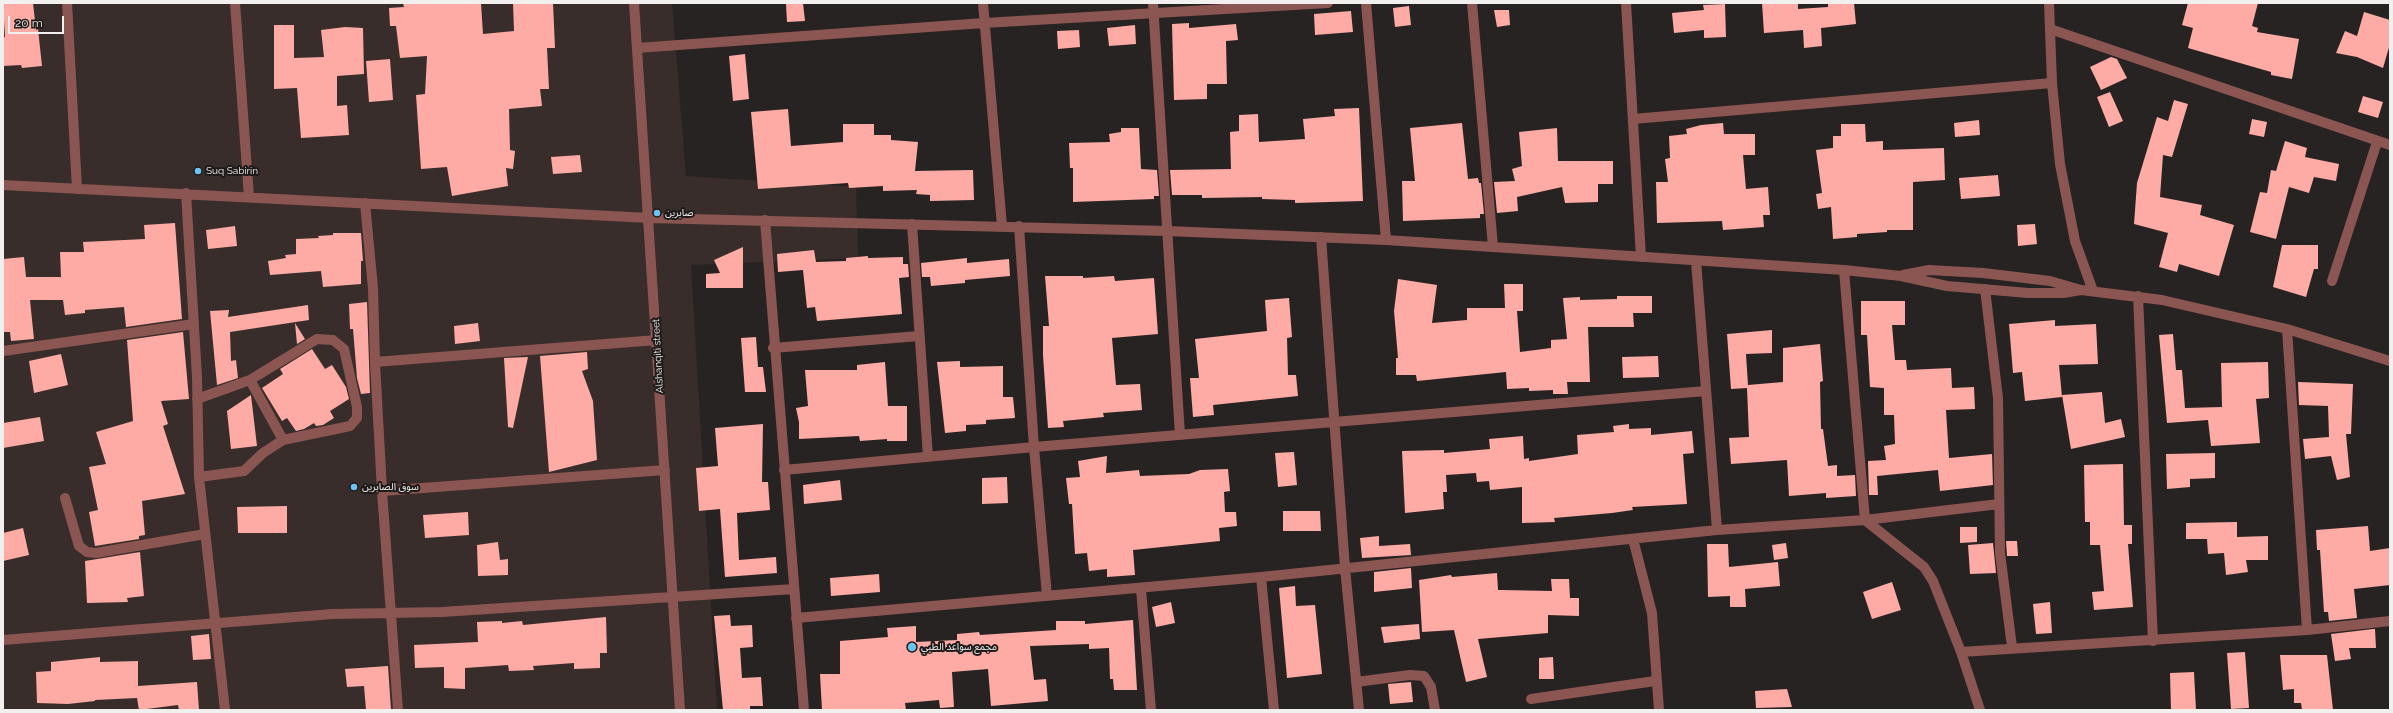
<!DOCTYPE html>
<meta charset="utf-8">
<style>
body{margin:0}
#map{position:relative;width:2393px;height:713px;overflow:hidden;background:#282323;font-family:Raleway,sans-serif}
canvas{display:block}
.frame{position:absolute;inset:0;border:4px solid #f2efef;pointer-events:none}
.scale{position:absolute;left:8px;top:16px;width:56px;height:18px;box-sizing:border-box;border:2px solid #f2efef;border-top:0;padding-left:5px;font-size:12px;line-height:14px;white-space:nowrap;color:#f2efef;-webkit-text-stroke:3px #1e1a19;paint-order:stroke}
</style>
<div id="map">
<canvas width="2393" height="713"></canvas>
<div class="frame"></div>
<div class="scale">20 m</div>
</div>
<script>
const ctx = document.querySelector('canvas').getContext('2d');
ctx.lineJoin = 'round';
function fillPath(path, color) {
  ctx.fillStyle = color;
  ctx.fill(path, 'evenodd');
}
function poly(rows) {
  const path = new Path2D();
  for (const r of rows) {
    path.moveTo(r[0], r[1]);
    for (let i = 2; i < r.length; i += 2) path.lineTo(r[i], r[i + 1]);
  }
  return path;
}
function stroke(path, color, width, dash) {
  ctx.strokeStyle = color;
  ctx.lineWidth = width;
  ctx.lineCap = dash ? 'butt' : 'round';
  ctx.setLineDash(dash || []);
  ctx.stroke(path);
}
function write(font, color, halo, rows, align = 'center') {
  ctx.font = font + ' Raleway,"Noto Sans Arabic",sans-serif';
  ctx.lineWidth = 4;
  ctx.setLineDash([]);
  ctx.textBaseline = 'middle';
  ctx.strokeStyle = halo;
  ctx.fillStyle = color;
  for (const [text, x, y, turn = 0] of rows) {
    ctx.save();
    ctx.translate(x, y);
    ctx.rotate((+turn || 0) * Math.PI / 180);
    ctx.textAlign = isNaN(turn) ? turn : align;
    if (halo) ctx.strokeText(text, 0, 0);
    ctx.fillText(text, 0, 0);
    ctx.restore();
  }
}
fillPath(poly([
 [3,3,672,3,686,176,856,187,858,258,691,265,717,710,3,710]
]), '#382d2b');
fillPath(poly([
 [3,3,33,3,36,30,38,29,42,66,22,68,21,65,3,66,3,37,5,37],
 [403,3,481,3,483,34,514,31,513,3,553,3,555,48,547,48,549,89,540,89,542,106,509,109,510,150,515,151,513,169,506,168,508,186,452,196,447,167,421,169,416,95,425,94,427,56,400,58,396,26,390,26,389,8,404,7],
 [803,3,805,21,787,22,786,4],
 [1762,3,1798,3,1798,9,1828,7,1828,3,1854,3,1856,24,1821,28,1822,46,1804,48,1803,30,1764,33],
 [2188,3,2258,3,2252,26,2258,28,2257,32,2299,39,2292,79,2271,75,2271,72,2188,48,2193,28,2182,25],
 [1725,4,1726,37,1704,38,1704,30,1674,33,1672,13,1704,10,1703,5],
 [1409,6,1411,25,1395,27,1393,8],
 [1494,10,1509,10,1510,25,1497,27],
 [1351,11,1353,32,1315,35,1314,14],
 [2364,12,2390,20,2390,44,2383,68,2357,57,2336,53,2345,31,2357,36],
 [1189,23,1189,28,1236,24,1238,40,1226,41,1227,84,1207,84,1207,99,1174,100,1172,24],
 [274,25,294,25,294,58,324,57,321,30,345,27,363,28,364,74,337,76,337,106,347,105,349,135,301,138,297,88,274,89],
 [1135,25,1136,44,1109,46,1107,28],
 [1079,30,1080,47,1058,49,1057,31],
 [745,54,749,99,733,101,729,56],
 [2111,57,2117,59,2127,78,2101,90,2090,67],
 [390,59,393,100,369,102,366,61],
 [2110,92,2123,121,2109,127,2097,97],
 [2363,96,2383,102,2378,118,2358,112],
 [2174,100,2188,104,2172,157,2163,155,2160,197,2202,205,2200,215,2234,225,2219,276,2179,264,2177,272,2159,267,2168,233,2134,224,2137,183,2157,117,2168,121],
 [1359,108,1363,201,1295,203,1295,200,1262,199,1262,197,1202,198,1202,195,1172,195,1170,170,1231,169,1230,132,1239,131,1239,115,1258,114,1259,142,1305,139,1303,119,1335,116,1334,109],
 [788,109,791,146,843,142,843,124,874,124,874,135,891,135,891,140,918,142,915,171,973,170,974,200,930,201,930,195,916,194,917,190,883,191,883,186,849,188,848,183,758,189,751,112],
 [2252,119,2267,122,2264,137,2249,134],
 [1979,120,1980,135,1955,137,1954,123],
 [1462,123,1468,179,1478,178,1479,183,1481,183,1484,214,1480,214,1480,218,1403,221,1402,181,1415,181,1410,128],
 [1723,123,1724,134,1755,134,1755,155,1743,155,1746,189,1768,187,1770,215,1763,215,1764,227,1723,230,1722,221,1657,223,1656,182,1668,182,1665,159,1670,158,1669,136,1687,134,1686,129,1701,125],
 [1841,124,1865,124,1866,142,1883,141,1883,150,1944,148,1945,180,1913,182,1913,230,1887,230,1887,232,1857,234,1857,237,1833,239,1831,207,1818,209,1816,194,1822,193,1816,150,1833,148,1833,136,1841,136],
 [1121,128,1139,128,1141,169,1157,170,1159,196,1154,196,1154,199,1073,202,1073,168,1070,168,1069,143,1110,142,1109,134,1121,132],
 [1557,128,1558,161,1613,161,1613,184,1598,184,1598,202,1565,203,1562,187,1517,197,1518,211,1497,213,1494,182,1515,181,1512,169,1522,166,1519,132],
 [2285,141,2307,148,2305,157,2339,164,2336,181,2314,177,2309,193,2289,187,2276,239,2250,232,2260,192,2267,193,2271,170,2276,171],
 [580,155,582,172,553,174,551,157],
 [1998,175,2000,196,1961,199,1959,178],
 [175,223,182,319,126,327,124,307,85,310,85,313,65,315,63,300,30,300,34,339,11,341,10,332,3,332,3,259,24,257,26,277,61,277,60,252,84,252,83,242,145,239,144,225],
 [2035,224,2037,244,2018,246,2017,225],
 [235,226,237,246,208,249,206,230],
 [333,233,361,233,363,261,361,261,361,284,323,287,321,271,270,275,268,261,286,258,285,255,296,254,296,239,319,238,318,236,333,235],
 [2282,245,2318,245,2318,269,2314,269,2306,297,2273,287],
 [743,247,743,288,706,288,706,274,720,273,714,260],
 [814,250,816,262,846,261,846,258,868,256,868,258,903,257,903,264,908,264,909,277,899,278,902,314,817,321,815,307,807,308,803,270,778,272,777,254],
 [967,258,967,263,1009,259,1010,276,965,280,965,283,931,286,930,277,922,277,921,263],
 [1045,276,1083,276,1083,278,1114,276,1115,281,1154,278,1158,334,1112,338,1116,385,1140,384,1142,410,1103,413,1104,417,1063,421,1064,427,1048,428,1043,355,1043,326,1049,326],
 [1398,279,1437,285,1432,323,1467,320,1467,308,1505,308,1504,284,1523,284,1523,311,1517,311,1520,352,1551,348,1551,340,1567,339,1563,298,1580,297,1580,300,1617,299,1617,296,1652,296,1652,313,1633,313,1634,327,1588,327,1590,382,1567,382,1568,394,1553,394,1553,390,1529,391,1529,388,1507,389,1506,372,1417,381,1416,375,1396,375,1396,358,1398,358,1394,311],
 [1289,298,1292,337,1287,338,1288,375,1296,375,1298,396,1213,405,1214,415,1193,417,1190,378,1199,378,1195,339,1267,331,1265,300],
 [1861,301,1905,301,1905,325,1892,325,1895,360,1906,360,1907,370,1951,368,1952,388,1974,387,1975,409,1946,410,1949,458,1992,454,1993,485,1940,491,1938,470,1877,476,1878,495,1869,495,1868,461,1886,460,1884,446,1895,444,1894,415,1884,415,1884,388,1870,387,1867,335,1861,335],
 [367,302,370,393,361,394,357,378,353,329,350,329,349,304],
 [308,305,309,320,230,332,231,361,236,360,238,378,217,385,210,311,229,310,228,317],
 [2055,320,2055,326,2096,324,2098,364,2059,365,2062,397,2025,401,2022,372,2013,373,2009,324],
 [295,323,305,339,297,344],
 [478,323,480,341,455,344,454,326],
 [1772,330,1772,353,1746,354,1748,385,1783,382,1783,348,1820,344,1823,381,1820,382,1821,429,1823,429,1828,466,1837,465,1837,476,1855,475,1856,496,1826,498,1826,493,1789,496,1787,460,1731,464,1729,438,1749,437,1747,388,1731,389,1727,334],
 [183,332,189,399,161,401,168,424,163,426,185,494,142,501,145,535,139,536,139,539,95,546,89,512,98,510,89,467,106,464,96,432,133,421,127,340],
 [2173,334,2176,370,2182,370,2185,408,2222,407,2221,363,2268,362,2269,398,2256,399,2260,443,2211,446,2208,420,2167,423,2159,335],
 [756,337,758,367,763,367,766,392,745,392,741,338],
 [312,349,325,369,332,365,346,387,349,399,330,411,334,418,323,425,316,426,314,423,304,429,296,431,287,418,282,421,262,388,283,374,280,369],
 [587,352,588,369,582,371,593,401,597,460,549,472,540,356],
 [61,354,68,385,34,393,29,361],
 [1658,356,1659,377,1623,378,1622,357],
 [528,357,513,428,508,427,504,358],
 [960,361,960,367,1003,366,1003,397,1013,397,1015,418,986,420,986,424,966,425,966,431,945,433,937,362],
 [885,362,888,406,907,406,907,441,887,441,887,439,860,441,859,436,799,439,799,422,796,408,808,406,805,370,857,370,857,365],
 [2298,382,2353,384,2351,434,2346,434,2350,477,2337,480,2331,456,2305,459,2303,439,2329,437,2328,406,2299,405],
 [2102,392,2105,423,2121,419,2125,437,2071,449,2062,395],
 [251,395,257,446,231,449,227,411],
 [40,417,44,441,3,448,3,423],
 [763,424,762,482,768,482,770,510,737,513,739,560,776,557,777,573,725,577,720,509,699,511,696,468,718,466,715,428],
 [1629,424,1629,429,1651,428,1651,435,1692,431,1694,453,1683,454,1687,504,1632,507,1633,510,1612,513,1554,518,1555,522,1522,523,1522,487,1490,490,1489,481,1477,482,1476,473,1446,475,1447,492,1443,492,1444,509,1405,513,1402,451,1444,450,1444,453,1490,449,1489,439,1523,436,1524,459,1529,458,1529,461,1578,454,1577,435,1614,432,1613,426],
 [1294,452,1297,485,1278,487,1275,453],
 [2215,453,2215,478,2190,479,2190,487,2167,489,2166,454],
 [1107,456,1106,473,1139,470,1140,476,1189,474,1200,470,1228,469,1230,491,1224,492,1225,512,1236,512,1237,526,1219,528,1220,541,1133,550,1135,575,1107,577,1107,569,1089,571,1087,553,1075,554,1072,504,1069,504,1066,478,1080,477,1078,461],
 [2123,464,2124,525,2132,525,2132,544,2128,544,2133,607,2094,610,2092,592,2104,591,2100,545,2090,545,2090,522,2085,522,2084,465],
 [1007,477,1008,503,982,504,982,478],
 [840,480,842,500,804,504,803,485],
 [287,506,287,533,238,533,237,507],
 [1283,511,1320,511,1321,531,1283,531],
 [468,512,469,535,425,538,423,515],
 [2237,522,2237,537,2268,536,2268,560,2246,560,2248,572,2226,575,2224,553,2208,554,2207,539,2186,539,2186,523],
 [2368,526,2370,551,2390,548,2390,585,2354,589,2357,618,2329,621,2328,612,2324,612,2320,550,2317,550,2316,530],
 [1960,527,1977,527,1977,542,1960,543],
 [23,528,29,555,3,561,3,533],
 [1379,536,1379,546,1410,544,1411,555,1362,558,1360,538],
 [2006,541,2017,541,2018,556,2007,556],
 [498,542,500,560,508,559,508,575,478,576,477,545],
 [1786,543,1788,558,1774,560,1772,545],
 [1993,543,1996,573,1970,574,1968,545],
 [1707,544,1728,544,1729,567,1778,562,1780,586,1745,589,1746,607,1730,607,1730,596,1708,597],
 [140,552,144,596,127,598,128,602,87,603,85,561],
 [1411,568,1412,588,1374,592,1374,572],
 [1497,573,1498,590,1501,590,1552,591,1551,579,1569,579,1570,598,1579,598,1579,616,1548,615,1548,633,1478,639,1487,677,1466,682,1454,630,1422,632,1419,580,1451,575,1452,577],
 [879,574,880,592,831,596,830,578],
 [1892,582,1901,610,1872,619,1863,592],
 [1295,586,1296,606,1315,605,1322,674,1287,678,1279,588],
 [1171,602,1175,623,1156,627,1152,607],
 [2050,602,2052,633,2036,634,2033,604],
 [730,615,731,626,752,625,753,647,740,648,742,678,761,677,763,706,750,706,750,710,723,710,714,616],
 [606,617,607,653,600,653,600,668,574,669,574,663,533,666,534,670,509,671,508,665,465,668,465,689,444,688,444,667,415,668,414,645,478,642,477,622,502,621,502,623,522,621,523,625],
 [1133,620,1137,690,1114,690,1113,679,1110,679,1109,648,1089,649,1089,644,1030,646,1034,680,1046,679,1048,701,991,706,988,669,952,672,954,707,940,708,939,700,905,703,906,710,822,710,820,674,840,674,840,641,888,637,887,628,916,626,916,642,957,640,957,634,979,632,980,635,1056,630,1056,621,1085,621,1085,624],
 [1419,624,1420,639,1384,643,1381,627],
 [2373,629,2375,629,2376,648,2349,648,2351,659,2335,661,2331,634],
 [209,634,211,659,193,660,191,636],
 [2245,652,2249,708,2231,709,2227,653],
 [2280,655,2327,655,2333,710,2302,710,2301,703,2294,703,2294,689,2283,690],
 [100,657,100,662,138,661,138,686,197,682,199,710,179,710,178,705,139,710,137,698,95,700,95,701,68,704,37,703,36,672,51,671,51,662],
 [1553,657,1554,679,1539,679,1539,658],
 [388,666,391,710,366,710,364,686,347,687,345,669],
 [2194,672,2196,710,2171,710,2170,673],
 [1411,682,1413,702,1390,704,1388,684],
 [1787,689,1792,707,1756,708,1755,691]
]), '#fdaba4');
stroke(poly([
 [67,3,77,189],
 [235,3,249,197],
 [634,3,680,710],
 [983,3,1002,226],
 [1153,3,1180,435],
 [1366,3,1386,240],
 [1472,3,1493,247],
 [1626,3,1641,257],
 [2049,3,2052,83,2060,164,2075,241,2093,291],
 [2050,29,2390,145],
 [637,48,984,23,1328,3],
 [1633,119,2052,83],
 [3,185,650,218,1167,231,1386,240,1844,270,1901,276,1947,286,2028,293,2063,293,2081,290],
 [186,193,197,377,199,477,225,710],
 [365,203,373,288,375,362,382,491,398,710],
 [765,220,804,710],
 [912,224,928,457],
 [1019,226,1034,447,1047,596],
 [1321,237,1345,568,1359,710],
 [1696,261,1717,530],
 [1844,270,1865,520,1924,567,1933,581,1961,652,1980,710],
 [1903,275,1929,270,1983,273,2050,281,2081,290,2162,300,2287,329,2390,361],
 [2332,281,2377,142],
 [1985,289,1998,398,2000,553,2012,647],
 [2138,296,2153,641],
 [2287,329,2307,630],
 [773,348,919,336],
 [3,351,194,324],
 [375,362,657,340],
 [250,380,283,440],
 [197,399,250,380,317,339,333,340,344,349,357,407,357,418,350,426,283,440,263,453,244,471,199,477],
 [784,470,1034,447,1706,391],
 [382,491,665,470],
 [65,498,79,546,87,552,96,553,205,534],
 [1633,539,1652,613,1659,710],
 [1261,577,1274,710],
 [1141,589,1151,710],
 [796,618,1261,577,1717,530,1865,520,1999,504],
 [3,640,333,614,442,612,794,589],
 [1961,652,2307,630,2390,621],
 [1356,682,1410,675,1424,676,1431,687,1435,710],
 [1531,699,1655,681]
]), '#8b5652', 10);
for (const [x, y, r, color] of [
 [198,171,4,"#6cc3f2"],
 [657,213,4,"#6cc3f2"],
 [354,487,4,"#6cc3f2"],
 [912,647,5,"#6cc3f2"]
]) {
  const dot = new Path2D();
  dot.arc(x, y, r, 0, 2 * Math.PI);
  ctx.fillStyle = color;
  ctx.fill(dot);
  stroke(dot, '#1e1a19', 1.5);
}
write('10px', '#f2efef', '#1e1a19', [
 ["Suq Sabirin",206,171],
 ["صابرين",665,213],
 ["سوق الصابرين",362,487],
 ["مجمع سواعد الطبي",921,647]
], 'left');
write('10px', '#f2efef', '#1e1a19', [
 ["Alshanqiti street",658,356,-93]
]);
</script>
